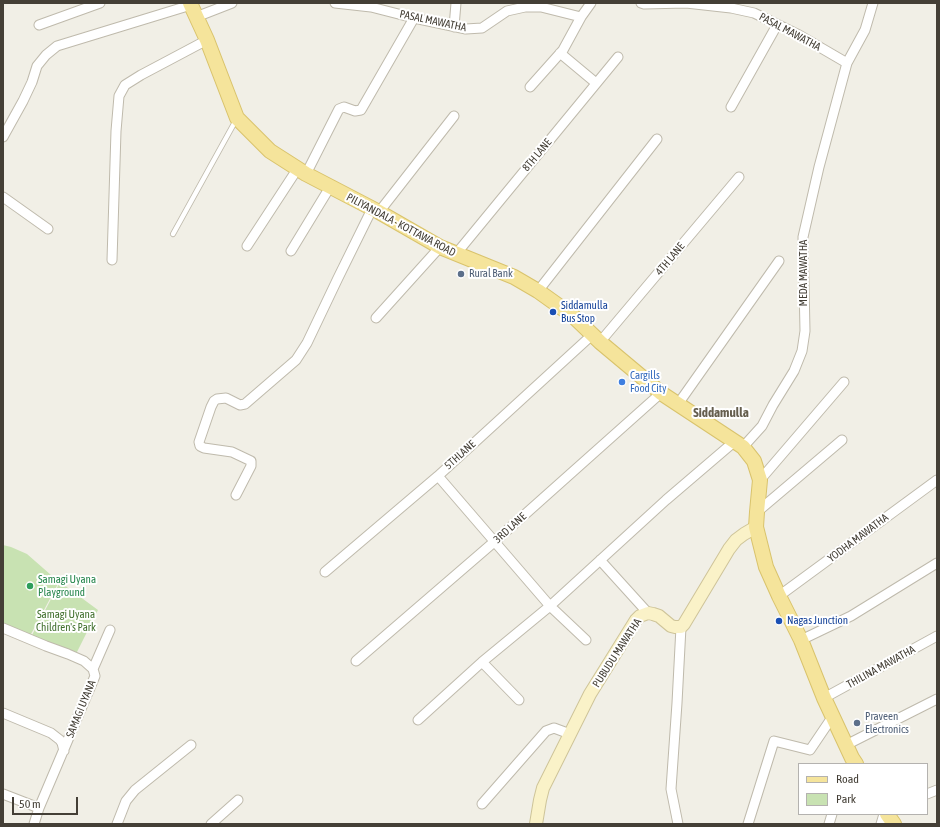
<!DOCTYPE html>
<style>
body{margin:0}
#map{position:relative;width:940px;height:827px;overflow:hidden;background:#f1efe6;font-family:"Asap Condensed",sans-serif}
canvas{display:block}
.frame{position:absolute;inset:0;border:4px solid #443f36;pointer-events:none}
.legend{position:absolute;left:798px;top:763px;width:130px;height:52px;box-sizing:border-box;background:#fff;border:1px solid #b4b2af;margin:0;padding:5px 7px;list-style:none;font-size:12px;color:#443f36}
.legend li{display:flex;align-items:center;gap:8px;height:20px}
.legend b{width:20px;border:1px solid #b4b2af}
.scale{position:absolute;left:12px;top:797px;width:66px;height:18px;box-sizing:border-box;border:2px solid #443f36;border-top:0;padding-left:5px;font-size:12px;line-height:14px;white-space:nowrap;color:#443f36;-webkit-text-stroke:3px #fff;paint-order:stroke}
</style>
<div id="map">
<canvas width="940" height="827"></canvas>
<div class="frame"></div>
<ul class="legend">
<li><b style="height:5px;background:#f5e49b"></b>Road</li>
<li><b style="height:11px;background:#c8e2b2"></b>Park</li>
</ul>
<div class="scale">50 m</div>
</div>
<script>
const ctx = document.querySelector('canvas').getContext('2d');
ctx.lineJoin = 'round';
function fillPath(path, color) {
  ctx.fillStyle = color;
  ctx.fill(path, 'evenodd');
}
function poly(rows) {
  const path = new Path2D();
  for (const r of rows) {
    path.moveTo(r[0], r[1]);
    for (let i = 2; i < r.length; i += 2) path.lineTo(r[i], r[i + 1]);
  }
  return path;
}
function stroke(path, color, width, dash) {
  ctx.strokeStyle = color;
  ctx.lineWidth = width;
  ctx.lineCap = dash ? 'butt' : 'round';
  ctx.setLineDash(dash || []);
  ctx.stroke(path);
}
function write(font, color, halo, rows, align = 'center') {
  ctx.font = font + ' "Asap Condensed",sans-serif';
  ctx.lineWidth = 4;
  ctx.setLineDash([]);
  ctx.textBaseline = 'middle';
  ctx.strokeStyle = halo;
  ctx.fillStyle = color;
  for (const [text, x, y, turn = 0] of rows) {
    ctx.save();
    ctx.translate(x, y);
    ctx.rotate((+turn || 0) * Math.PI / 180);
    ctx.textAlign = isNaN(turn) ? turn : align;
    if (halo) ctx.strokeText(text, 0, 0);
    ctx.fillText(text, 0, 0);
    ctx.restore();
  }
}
fillPath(poly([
 [3,545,11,547,27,554,59,582,30,636,3,625],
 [60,582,98,610,76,654,31,637]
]), '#c8e2b2');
const lane = poly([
 [173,234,236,120]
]);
const street = poly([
 [335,3,371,7,414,18,466,29,482,28,507,11,525,7,541,7,581,17,591,3],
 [641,3,644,4,686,3,731,8,754,13,799,35,847,63,865,30,873,3],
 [196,17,232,3],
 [39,25,100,3],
 [454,27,456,3],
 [560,53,596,83],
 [530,87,563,50,581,17],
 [731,107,777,25],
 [3,137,23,101,32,82,37,66,46,55,57,46,191,5],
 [306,174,339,109,344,107,355,111,361,110,414,18],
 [3,197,48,229],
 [379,212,454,116],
 [247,246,298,168],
 [291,251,330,187],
 [456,254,618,57],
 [112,260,116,131,119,96,125,85,141,75,207,40],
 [538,291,657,139],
 [376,318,440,247],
 [600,342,739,177],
 [678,404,779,261],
 [743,447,762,426,773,405,794,371,802,351,805,331,803,237,819,167,847,63],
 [438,476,550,606,586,640],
 [760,480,844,382],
 [236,495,251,466,251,461,232,452,204,448,200,446,199,442,211,407,214,401,217,399,226,398,240,405,245,404,296,360,307,343,338,278,372,209],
 [757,512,842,440],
 [600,560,648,613],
 [325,572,438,476,592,335],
 [779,596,937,480],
 [3,628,46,646,68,654,84,661,93,669,95,676,39,808,34,824],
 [801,640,851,616,937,563],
 [356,661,494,542,661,393],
 [482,662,519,700],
 [93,669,110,630],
 [824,698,937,636],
 [3,713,51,733,60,740,62,743,64,751],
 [418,720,482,662,550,606,666,500,735,441],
 [846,745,937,699],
 [3,794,39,808],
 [927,794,937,790],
 [482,804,546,731,554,728,570,734],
 [117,824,126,801,135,790,191,745],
 [211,824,238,800],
 [678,824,671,789,677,703,681,627],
 [748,824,774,741,810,750,833,716],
 [829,824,832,814],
 [881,824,884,814]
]);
const secondary = poly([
 [536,824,540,800,543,788,590,694,636,620,640,616,648,613,653,614,659,616,671,626,675,627,681,627,684,624,729,549,736,540,744,534,756,527]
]);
const primary = poly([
 [190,3,207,40,237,118,270,151,306,174,379,212,440,247,514,277,538,291,573,316,600,342,661,393,743,447,754,461,760,480,757,512,756,527,766,567,779,596,801,640,824,698,852,758,856,764],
 [887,814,894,824]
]);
stroke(lane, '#bfbaac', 6);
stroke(street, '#bfbaac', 11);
stroke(secondary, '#cec499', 14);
stroke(primary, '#d9c36c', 16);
stroke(lane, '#fff', 4.5);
stroke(street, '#fff', 9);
stroke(secondary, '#faf2c8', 12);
stroke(primary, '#f5e49b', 14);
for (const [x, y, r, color] of [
 [461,274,4,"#5c6f8a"],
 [553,312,4,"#1a4fb4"],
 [622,382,4,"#3f7fe0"],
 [30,586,4,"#2e9e5b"],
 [779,621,4,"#1a4fb4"],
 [857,723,4,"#5c6f8a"]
]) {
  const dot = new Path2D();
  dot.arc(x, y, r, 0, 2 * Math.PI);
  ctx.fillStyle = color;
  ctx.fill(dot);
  stroke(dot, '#fff', 1.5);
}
write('11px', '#443f36', '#fff', [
 ["PASAL MAWATHA",433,21,12],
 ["PASAL MAWATHA",790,32,28],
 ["8TH LANE",537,155,-50],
 ["PILIYANDALA - KOTTAWA ROAD",401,225,28],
 ["4TH LANE",670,259,-50],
 ["MEDA MAWATHA",804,273,-90],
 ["5THLANE",460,455,-42],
 ["3RD LANE",510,528,-42],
 ["YODHA MAWATHA",858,538,-37],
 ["PUBUDU MAWATHA",617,653,-57],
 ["THILINA MAWATHA",881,667,-29],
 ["SAMAGI UYANA",81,709,-68]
]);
write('11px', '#4e5e75', '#fff', [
 ["Rural Bank",469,274],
 ["Praveen",865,717],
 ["Electronics",865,730]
], 'left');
write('11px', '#164399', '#fff', [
 ["Siddamulla",561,306],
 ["Bus Stop",561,319],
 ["Nagas Junction",787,621]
], 'left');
write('11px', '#366cbe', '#fff', [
 ["Cargills",630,376],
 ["Food City",630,389]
], 'left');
write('11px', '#27864d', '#fff', [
 ["Samagi Uyana",38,580],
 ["Playground",38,593]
], 'left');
write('11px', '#41702e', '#fff', [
 ["Samagi Uyana",66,615],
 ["Children's Park",66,628]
]);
write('bold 13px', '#655e4e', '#fff', [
 ["Siddamulla",721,413]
]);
</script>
